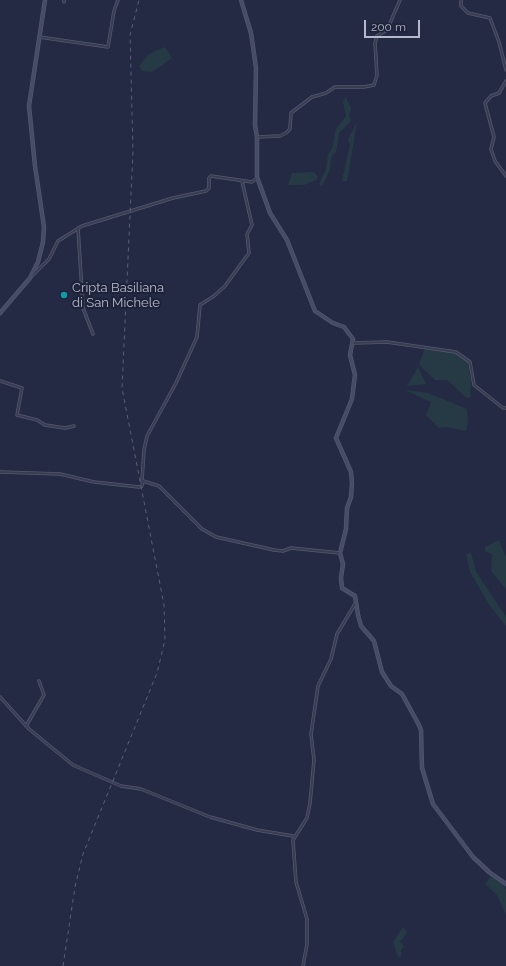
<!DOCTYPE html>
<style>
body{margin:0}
#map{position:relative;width:506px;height:966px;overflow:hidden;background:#242a44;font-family:Raleway,sans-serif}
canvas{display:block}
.scale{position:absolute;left:364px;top:20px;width:56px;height:18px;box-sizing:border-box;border:2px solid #b6b9cd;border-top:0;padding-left:5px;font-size:12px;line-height:14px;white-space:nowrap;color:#b6b9cd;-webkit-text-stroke:3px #1d2238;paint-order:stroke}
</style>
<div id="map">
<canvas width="506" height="966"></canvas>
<div class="scale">200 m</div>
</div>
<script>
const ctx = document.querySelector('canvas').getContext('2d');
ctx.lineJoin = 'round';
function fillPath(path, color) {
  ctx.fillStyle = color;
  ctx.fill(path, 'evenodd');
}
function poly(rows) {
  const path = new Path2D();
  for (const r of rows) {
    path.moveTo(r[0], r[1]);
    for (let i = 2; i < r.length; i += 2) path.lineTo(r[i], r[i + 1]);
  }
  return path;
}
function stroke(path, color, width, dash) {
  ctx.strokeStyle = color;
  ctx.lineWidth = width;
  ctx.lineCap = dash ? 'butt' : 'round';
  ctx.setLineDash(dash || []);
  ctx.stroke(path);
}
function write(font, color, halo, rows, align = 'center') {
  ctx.font = font + ' Raleway,sans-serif';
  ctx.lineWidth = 4;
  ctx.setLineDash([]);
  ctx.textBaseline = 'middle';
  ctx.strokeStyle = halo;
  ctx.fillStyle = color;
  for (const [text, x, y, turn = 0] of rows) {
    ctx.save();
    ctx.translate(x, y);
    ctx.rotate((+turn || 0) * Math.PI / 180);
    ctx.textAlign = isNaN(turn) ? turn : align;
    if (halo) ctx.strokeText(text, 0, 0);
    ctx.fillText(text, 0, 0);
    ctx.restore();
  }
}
fillPath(poly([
 [165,47,172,58,152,72,142,71,139,66,149,54],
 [346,97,351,108,349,116,351,121,339,133,336,152,331,157,330,170,322,186,319,184,326,169,328,154,332,149,336,129,346,116,343,102],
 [357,122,347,181,342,181,350,145,348,140],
 [314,172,318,177,316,180,304,185,288,185,292,173],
 [425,348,455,351,468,362,471,383,470,397,467,398,447,380,435,380,419,365],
 [418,367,426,384,407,386],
 [405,390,428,393,467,409,468,423,466,431,446,427,439,428,426,415,431,402],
 [499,540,506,557,506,589,491,571,492,554,485,551,485,547],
 [471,553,476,572,506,617,506,626,490,606,470,572,466,554],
 [491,876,503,884,506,889,506,915,497,895,485,884],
 [403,927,407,932,401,941,399,940,404,947,401,950,401,956,398,957,393,942]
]), '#263a45');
const street = poly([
 [461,0,461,6,468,13,490,18,499,42,506,70],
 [64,2,64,0],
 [39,37,108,47,114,11,118,0],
 [506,81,499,93,491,96,485,103,494,137,491,149,495,161,506,176],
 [257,137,280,136,286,133,290,129,291,113,312,97,326,93,335,87,364,87,374,85,377,75,375,43,377,36,387,30,400,0],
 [78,228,83,308,93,334],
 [32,276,49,259,58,241,82,226,173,198,206,191,209,188,209,178,211,176,252,182,257,178],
 [353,343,387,342,456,352,470,362,474,385,503,408,506,408],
 [0,381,22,388,17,415,37,420,45,425,65,428,74,426],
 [0,472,60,474,94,482,139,487,142,486,143,481,159,486,202,529,216,537,274,550,283,551,291,548,340,553],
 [142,481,144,450,147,436,176,383,197,337,200,305,214,296,225,286,249,253,247,234,252,225,242,181],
 [0,697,29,729,73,765,121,786,141,789,210,817,257,830,293,836],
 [26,726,44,695,39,681],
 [303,966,307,944,307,919,296,882,293,840,307,818,310,803,314,760,311,734,318,686,331,659,337,634,355,604]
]);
const secondary = poly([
 [241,0,251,33,256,68,255,125,257,137,257,177,270,213,287,240,315,311,333,323,344,327,353,339,350,355,355,375,352,399,336,438,351,472,352,483,351,497,347,508,346,529,340,553,343,564,341,578,342,588,355,596,358,615,361,626,374,641,382,672,391,686,402,694,419,725,421,730,422,768,433,804,473,857,489,872,506,884],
 [0,313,30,278,38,262,43,242,44,227,35,166,29,106,45,0]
]);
stroke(street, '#54586d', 3.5);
stroke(secondary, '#54586d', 4.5);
stroke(street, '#393d53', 2);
stroke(secondary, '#464b66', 3);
stroke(poly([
 [63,966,75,887,83,854,157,673,165,640,164,605,122,388,133,151,130,35,139,0]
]), '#5a607a', 1, [4, 4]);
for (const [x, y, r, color] of [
 [64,295,4,"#0f9aa8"]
]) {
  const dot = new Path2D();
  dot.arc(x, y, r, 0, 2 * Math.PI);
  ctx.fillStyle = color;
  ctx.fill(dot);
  stroke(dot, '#1d2238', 1.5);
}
write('13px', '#b6b9cd', '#1d2238', [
 ["Cripta Basiliana",72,288],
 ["di San Michele",72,303]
], 'left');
</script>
